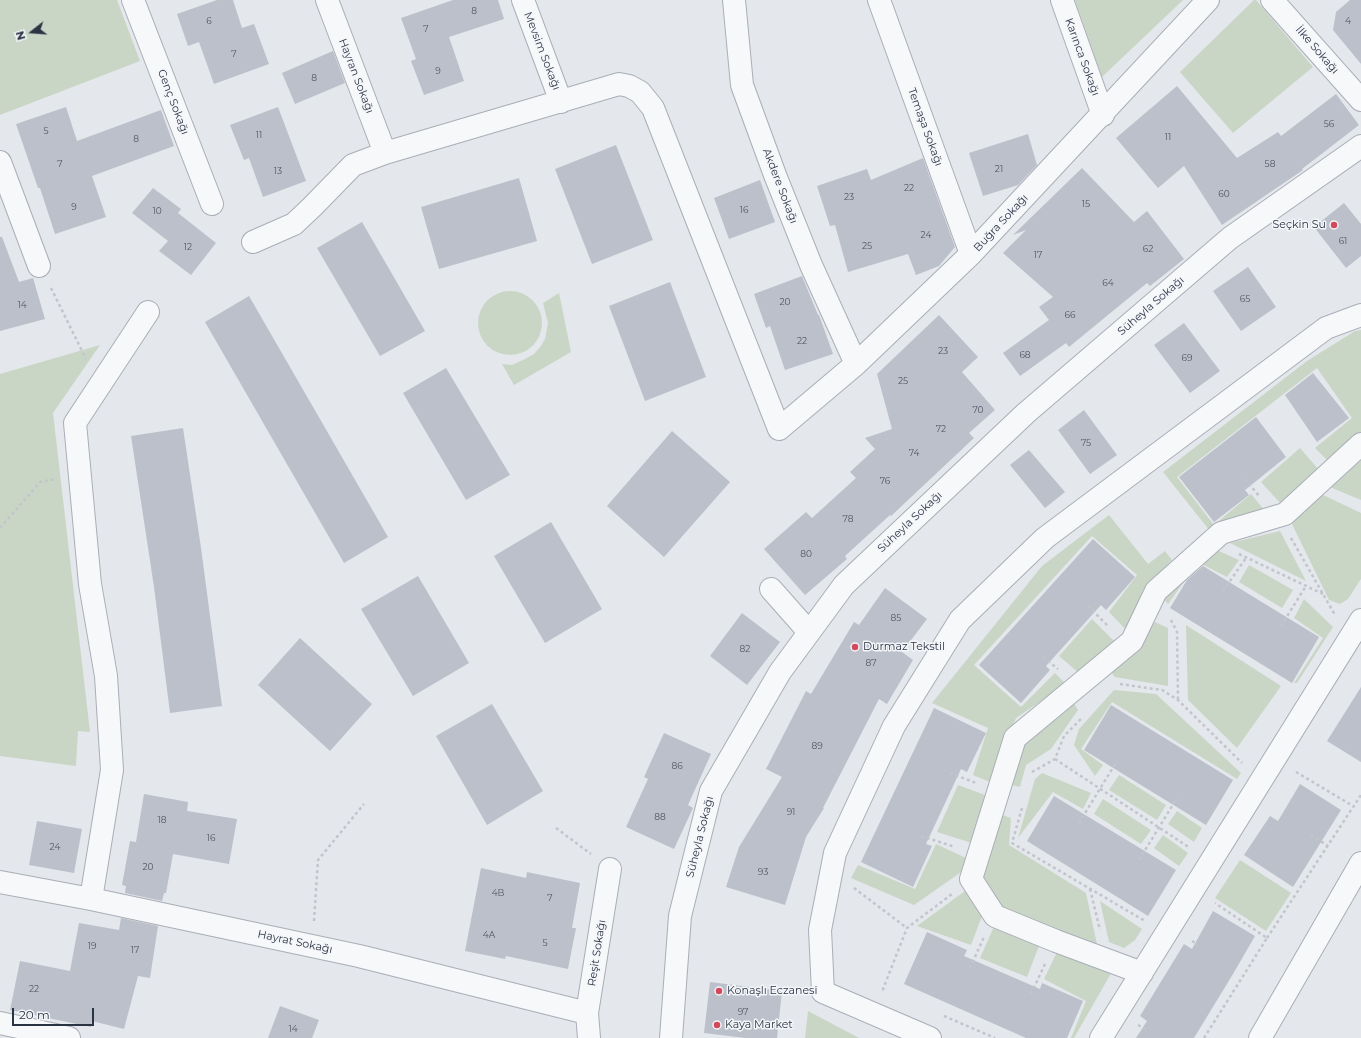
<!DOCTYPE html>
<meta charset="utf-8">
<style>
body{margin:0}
#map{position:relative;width:1361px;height:1038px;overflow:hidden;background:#e4e7ec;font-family:Montserrat,sans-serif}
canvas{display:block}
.north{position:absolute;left:12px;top:12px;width:40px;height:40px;-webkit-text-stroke:3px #f4f6f9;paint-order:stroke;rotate:253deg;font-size:11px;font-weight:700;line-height:16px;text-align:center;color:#2b3445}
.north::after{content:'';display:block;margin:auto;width:14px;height:18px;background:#2b3445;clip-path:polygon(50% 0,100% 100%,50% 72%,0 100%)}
.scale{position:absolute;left:12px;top:1008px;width:82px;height:18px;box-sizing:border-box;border:2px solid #2b3445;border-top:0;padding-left:5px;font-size:12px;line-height:14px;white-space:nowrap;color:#2b3445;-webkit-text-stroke:3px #f4f6f9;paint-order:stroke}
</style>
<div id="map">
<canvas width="1361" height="1038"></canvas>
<div class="north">N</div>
<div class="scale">20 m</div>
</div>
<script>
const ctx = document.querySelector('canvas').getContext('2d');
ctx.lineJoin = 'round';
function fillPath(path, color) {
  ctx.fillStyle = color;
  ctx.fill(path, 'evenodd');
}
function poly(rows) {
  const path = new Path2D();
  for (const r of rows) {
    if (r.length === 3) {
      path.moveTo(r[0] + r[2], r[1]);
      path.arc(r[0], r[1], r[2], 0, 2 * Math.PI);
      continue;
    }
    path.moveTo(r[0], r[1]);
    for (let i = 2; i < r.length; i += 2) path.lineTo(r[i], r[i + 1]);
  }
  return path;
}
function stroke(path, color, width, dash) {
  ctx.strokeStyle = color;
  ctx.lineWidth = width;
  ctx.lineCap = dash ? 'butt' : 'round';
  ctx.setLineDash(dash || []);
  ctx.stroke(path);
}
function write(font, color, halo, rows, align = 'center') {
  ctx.font = font + ' Montserrat,sans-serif';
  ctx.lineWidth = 3;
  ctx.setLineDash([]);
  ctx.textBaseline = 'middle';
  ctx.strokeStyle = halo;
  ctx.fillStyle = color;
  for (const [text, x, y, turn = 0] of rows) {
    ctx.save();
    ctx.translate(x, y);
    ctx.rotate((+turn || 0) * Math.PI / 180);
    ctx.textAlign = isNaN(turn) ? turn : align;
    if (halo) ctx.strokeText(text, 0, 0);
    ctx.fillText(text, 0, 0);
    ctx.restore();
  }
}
fillPath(poly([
 [0,0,117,0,140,61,0,115],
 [1075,0,1183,0,1102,77],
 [1254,0,1256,0,1313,67,1233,133,1180,72],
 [510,323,32],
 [559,293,571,352,514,385,502,364,512,365,525,359,534,354,541,346,545,339,548,323,543,303],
 [1361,330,1361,436,1332,465,1315,448,1352,418,1317,368,1177,477,1214,525,1251,494,1266,512,1210,531,1163,472,1307,361,1355,331],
 [100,345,53,413,90,732,78,731,76,766,0,756,0,374],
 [1300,448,1319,470,1280,503,1261,482],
 [1361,453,1361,500,1325,485],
 [1319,493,1361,513,1361,579,1348,599,1340,604,1329,600,1291,522],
 [1109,515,1148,564,1165,551,1172,560,1143,590,1128,632,1109,612,1137,575,1092,536,974,665,1021,707,1055,673,1066,684,1016,718,990,782,973,775,988,728,932,703,1042,566],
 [1280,531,1306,581,1230,543],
 [1210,547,1239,560,1227,577,1198,562,1168,604,1162,597],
 [1249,565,1293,590,1282,608,1239,582],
 [1304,599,1333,627,1297,683,1294,683,1323,638,1294,618],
 [1092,619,1116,643,1079,673,1059,656],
 [1155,622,1168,628,1168,686,1115,677,1111,672,1139,647],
 [1186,625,1281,686,1237,748,1188,700],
 [1114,690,1156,694,1241,773,1237,779,1112,702,1081,749,1103,765,1095,776,1074,745,1079,729],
 [1073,702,1078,710,1051,749,1026,765,1020,787,1012,785,1023,744],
 [1042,773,1091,793,1083,809,1053,792,1018,838,1035,779],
 [1119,775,1166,805,1157,820,1109,790],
 [958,785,985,795,972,843,937,832],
 [1103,799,1151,830,1141,844,1094,814],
 [1177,811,1202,828,1194,842,1168,824],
 [997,813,1011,818,1009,845,1086,893,1098,949,991,902,980,874],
 [1163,835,1188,853,1179,866,1154,848],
 [936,844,968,859,964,870,914,905,851,878,858,865,915,889],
 [1240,860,1291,893,1266,931,1215,898],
 [965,891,982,916,971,945,917,926],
 [1100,901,1142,929,1135,940,1124,948,1109,942],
 [996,922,1041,941,1027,977,980,958],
 [1058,950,1113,970,1074,1038,1071,1038,1086,1001,1044,979],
 [808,1011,859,1038,805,1038]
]), '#c9d6c5');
fillPath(poly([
 [217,0,233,0,242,28,254,24,269,64,214,84,199,42,188,46,177,14],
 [453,0,498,0,504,19,449,37,464,81,424,95,411,61,416,59,401,18],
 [1350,0,1361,0,1361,64,1333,30,1336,12],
 [333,51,345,83,295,104,282,73],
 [1177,86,1237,158,1278,132,1281,136,1336,94,1359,125,1302,169,1303,170,1222,225,1184,166,1158,188,1116,138],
 [66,107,77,141,161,110,174,146,92,176,106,217,55,234,40,188,38,188,16,124],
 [278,107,306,181,263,197,249,158,244,160,230,125],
 [1028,134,1037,165,1018,185,983,196,969,153],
 [616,145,653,240,592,264,555,169],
 [923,158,955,247,939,266,916,275,908,254,848,272,835,225,830,226,817,186,867,169,871,180],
 [1082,168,1134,222,1147,211,1184,259,1150,286,1147,283,1069,347,1066,343,1020,376,1003,353,1049,320,1039,307,1053,297,1003,253,1026,230,1013,235],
 [519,178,537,241,439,269,421,207],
 [760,180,775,222,729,239,714,198],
 [153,188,181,209,178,213,216,243,191,275,159,251,168,241,132,213],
 [1344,203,1361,224,1361,256,1346,268,1314,227],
 [362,222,425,331,380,356,317,248],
 [0,237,2,237,19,282,33,278,45,319,0,331],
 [1248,267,1276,307,1241,331,1213,291],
 [802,276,818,315,819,315,833,354,785,370,770,326,766,328,754,294],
 [670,282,706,377,645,401,609,306],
 [249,296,388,537,344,563,205,322],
 [939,315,978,357,962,372,995,410,969,433,974,438,891,516,890,515,845,556,847,559,805,595,764,549,806,512,812,518,856,478,850,472,875,449,865,438,892,429,877,374],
 [1184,323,1220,371,1190,393,1154,345],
 [446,368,510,475,466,500,403,393],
 [1313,373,1349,418,1317,442,1285,395],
 [1084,410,1117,455,1090,474,1058,430],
 [1256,417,1286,457,1245,490,1249,495,1214,522,1179,477],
 [183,428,201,548,222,706,170,713,154,587,131,436],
 [672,431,730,482,664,557,607,506],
 [1029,450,1065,492,1045,508,1010,465],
 [551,522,602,609,545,643,494,556],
 [1093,539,1135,577,1106,610,1101,605,1046,666,1050,670,1021,703,979,665],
 [1203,566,1319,637,1292,683,1170,608,1187,580],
 [418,576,469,663,413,696,361,609],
 [885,588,927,619,902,652,913,660,887,704,879,699,823,808,824,808,806,837,785,905,726,887,739,847,782,777,766,769,806,691,811,694,854,622,859,625],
 [742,613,780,642,747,685,710,656],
 [300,638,372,704,330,751,258,685],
 [1361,687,1361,762,1327,741],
 [492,704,543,791,487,825,436,736],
 [1111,705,1233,780,1206,825,1084,750],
 [934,708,986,733,967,772,961,769,926,844,932,846,913,887,861,862],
 [664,733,711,754,688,805,693,808,674,849,626,827,648,779,644,777],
 [1300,784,1341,810,1293,887,1244,855,1270,816,1278,821],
 [144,794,188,802,187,811,237,819,229,864,173,854,166,893,164,893,162,901,125,893,126,886,122,885,130,841,136,842],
 [1054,796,1176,870,1148,916,1027,841],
 [37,821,82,829,74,873,29,865],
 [481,868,526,878,527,872,580,883,572,928,576,928,568,969,506,956,505,959,465,951],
 [1213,911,1255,936,1233,974,1194,1038,1136,1038,1147,1021,1140,1016,1184,944,1192,949],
 [121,918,158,926,150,978,138,976,124,1029,92,1021,91,1027,10,1010,20,961,70,971,79,923,119,930],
 [927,932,967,950,964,956,1040,989,1042,983,1083,1001,1067,1038,1026,1038,904,984],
 [710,982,782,991,777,1038,745,1038,704,1033],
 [280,1006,319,1020,312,1038,268,1038]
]), '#bbc0ca');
const minor = poly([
 [133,0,212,204],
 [327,0,385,153],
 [523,0,561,102],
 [734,0,742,85,775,175,811,265,856,364],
 [879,0,971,254],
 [1062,0,1103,115],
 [1272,0,1361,100],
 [0,162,39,266],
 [253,242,294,224,312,207,353,165,385,153,619,84,629,86,640,92,653,108,779,429,856,364,971,254,1208,0],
 [771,589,809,632],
 [0,882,91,899,359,956,587,1013],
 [91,899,112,770,106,676,90,584,75,423,148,312],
 [1142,973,1056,941,995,916,971,879,1015,738,1132,641,1156,591,1221,533,1285,514,1361,444],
 [0,1023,69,1038],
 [589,1038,587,1013,610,869],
 [671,1038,680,916,711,791,780,672,844,585,1026,413,1230,238,1361,146],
 [930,1038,823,992,820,930,835,853,894,726,960,620,1045,538,1326,328,1361,315],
 [1101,1038,1361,620],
 [1260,1038,1361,863]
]);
stroke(minor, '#a9aeb7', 24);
stroke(poly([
 [51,288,86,359],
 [1245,479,1259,496],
 [0,528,40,482,56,479],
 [1291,538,1335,615],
 [1239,554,1323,594],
 [1223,591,1246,558],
 [1088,606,1109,627],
 [1171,620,1177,632,1178,699],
 [1281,626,1306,586],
 [1043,657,1058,669],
 [1120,684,1162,690,1178,700,1242,763],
 [1055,759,1190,848],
 [1032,772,1055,759,1064,736,1082,718],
 [1296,772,1353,806],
 [950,773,976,783],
 [1022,808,1012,843,1145,921],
 [1079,823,1117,761],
 [556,828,591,854],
 [1311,835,1328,846],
 [921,836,955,847],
 [1139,860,1177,798],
 [854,888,907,928],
 [1090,889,1100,930],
 [314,921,318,860,364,804],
 [1267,938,1361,795],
 [1192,941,1198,945],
 [970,968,984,937],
 [884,990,883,989,907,928,952,894],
 [1031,994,1045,964],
 [944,1016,995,1038],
 [1138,1025,1146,1029],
 [1204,1038,1267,938,1215,903]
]), '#c2c5cb', 2.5, [3, 3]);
stroke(minor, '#f7f8fa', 22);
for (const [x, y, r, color] of [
 [1334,225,4,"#d1495b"],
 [855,647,4,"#d1495b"],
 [719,991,4,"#d1495b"],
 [717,1025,4,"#d1495b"]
]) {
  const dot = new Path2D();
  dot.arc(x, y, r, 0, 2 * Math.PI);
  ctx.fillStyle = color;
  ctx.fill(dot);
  stroke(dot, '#f4f6f9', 1.5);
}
write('9px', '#4f5766', null, [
 ["8",474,11],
 ["6",209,21],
 ["4",1348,21],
 ["7",426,29],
 ["7",234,54],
 ["9",438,71],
 ["8",314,78],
 ["56",1329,124],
 ["5",46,131],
 ["11",259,135],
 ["11",1168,137],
 ["8",136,139],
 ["7",60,164],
 ["58",1270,164],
 ["21",999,169],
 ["13",278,171],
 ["22",909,188],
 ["60",1224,194],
 ["23",849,197],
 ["15",1086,204],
 ["9",74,207],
 ["16",744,210],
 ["10",157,211],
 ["24",926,235],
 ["61",1343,241],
 ["25",867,246],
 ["12",188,247],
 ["62",1148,249],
 ["17",1038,255],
 ["64",1108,283],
 ["65",1245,299],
 ["20",785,302],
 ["14",22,305],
 ["66",1070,315],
 ["22",802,341],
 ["23",943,351],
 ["68",1025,355],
 ["69",1187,358],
 ["25",903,381],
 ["70",978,410],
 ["72",941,429],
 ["75",1086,443],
 ["74",914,453],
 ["76",885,481],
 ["78",848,519],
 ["80",806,554],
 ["85",896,618],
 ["82",745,649],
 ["87",871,663],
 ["89",817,746],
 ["86",677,766],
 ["91",791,812],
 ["88",660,817],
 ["18",162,820],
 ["16",211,838],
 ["24",55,847],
 ["20",148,867],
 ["93",763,872],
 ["4B",498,893],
 ["7",550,898],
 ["4A",489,935],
 ["5",545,943],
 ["19",92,946],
 ["17",135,950],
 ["22",34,989],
 ["97",743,1012],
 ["14",293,1029]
]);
write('11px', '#2b3445', '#f4f6f9', [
 ["İlke Sokağı",1317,50,49],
 ["Mevsim Sokağı",542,51,69],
 ["Karınca Sokağı",1082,57,70],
 ["Hayran Sokağı",356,76,69],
 ["Genç Sokağı",173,102,69],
 ["Temaşa Sokağı",925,127,70],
 ["Akdere Sokağı",780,186,69],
 ["Buğra Sokağı",1001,223,-47],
 ["Süheyla Sokağı",1151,306,-41],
 ["Süheyla Sokağı",910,522,-43],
 ["Süheyla Sokağı",700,837,-76],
 ["Hayrat Sokağı",295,942,12],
 ["Reşit Sokağı",597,953,-81]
]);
write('11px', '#2b3445', '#f4f6f9', [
 ["Seçkin Su",1326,225,"right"],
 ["Durmaz Tekstil",863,647],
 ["Konaşlı Eczanesi",727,991],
 ["Kaya Market",725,1025]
], 'left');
</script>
